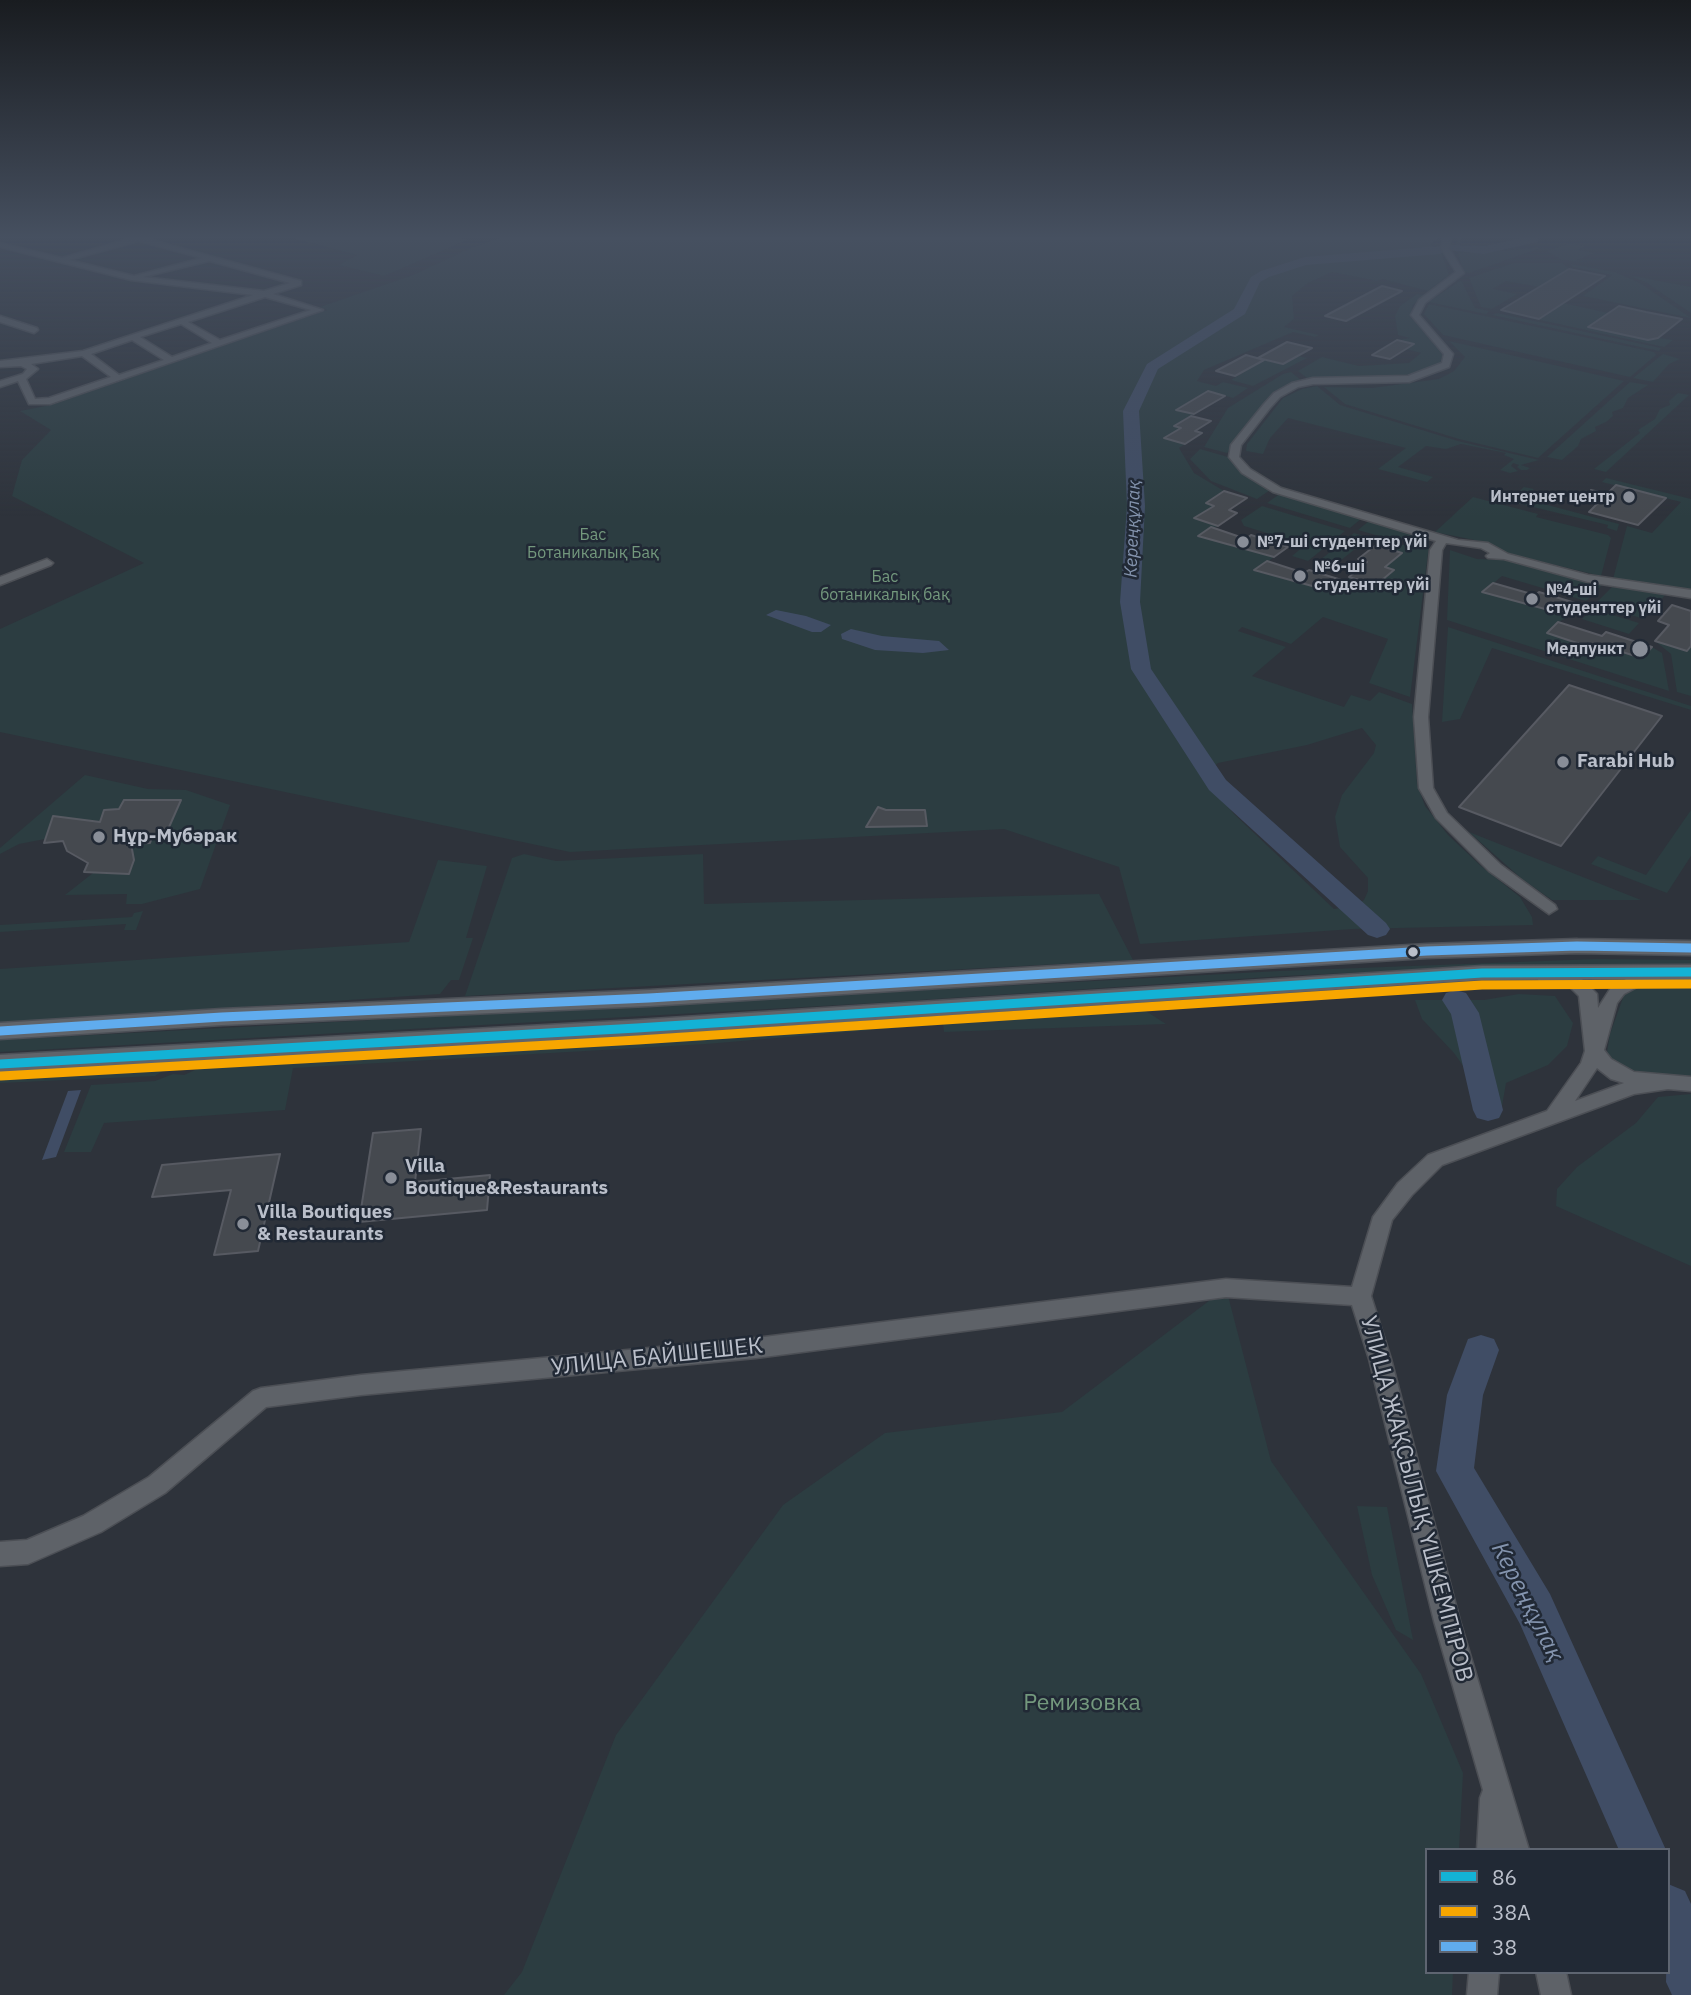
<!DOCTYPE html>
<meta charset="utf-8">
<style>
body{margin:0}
#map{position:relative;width:1691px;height:1995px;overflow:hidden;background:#2e333b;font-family:"IBM Plex Sans",sans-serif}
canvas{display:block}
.legend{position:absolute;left:1425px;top:1848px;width:245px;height:126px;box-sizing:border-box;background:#212935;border:2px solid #5e6571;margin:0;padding:9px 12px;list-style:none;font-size:21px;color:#babfca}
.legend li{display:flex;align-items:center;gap:14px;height:35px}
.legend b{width:35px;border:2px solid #5e6571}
</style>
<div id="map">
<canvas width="1691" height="1995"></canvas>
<ul class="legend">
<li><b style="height:9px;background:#13b2d5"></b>86</li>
<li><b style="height:9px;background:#f7a600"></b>38А</li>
<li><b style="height:9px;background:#60acee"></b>38</li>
</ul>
</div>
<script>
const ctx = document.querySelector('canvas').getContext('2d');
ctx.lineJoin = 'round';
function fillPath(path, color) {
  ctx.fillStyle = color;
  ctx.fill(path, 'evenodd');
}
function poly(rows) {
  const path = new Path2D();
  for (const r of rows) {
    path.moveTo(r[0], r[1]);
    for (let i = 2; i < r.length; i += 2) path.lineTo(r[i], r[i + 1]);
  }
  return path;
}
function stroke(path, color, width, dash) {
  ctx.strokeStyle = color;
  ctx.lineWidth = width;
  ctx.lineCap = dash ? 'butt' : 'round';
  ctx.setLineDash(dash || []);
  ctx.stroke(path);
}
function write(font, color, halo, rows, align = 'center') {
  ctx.font = font + ' "IBM Plex Sans",sans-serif';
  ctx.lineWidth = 5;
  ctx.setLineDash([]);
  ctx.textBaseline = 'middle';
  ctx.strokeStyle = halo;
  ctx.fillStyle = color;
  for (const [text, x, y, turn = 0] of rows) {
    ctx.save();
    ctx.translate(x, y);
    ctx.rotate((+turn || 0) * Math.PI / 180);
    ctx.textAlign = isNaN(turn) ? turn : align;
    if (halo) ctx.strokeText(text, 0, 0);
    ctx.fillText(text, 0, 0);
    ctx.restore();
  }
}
fillPath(poly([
 [289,237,453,237,467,240,384,276,339,265,357,255],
 [504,237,1438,237,1431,245,1435,252,1441,252,1449,275,1428,291,1382,279,1377,281,1332,272,1308,283,1292,296,1294,319,1284,327,1319,335,1315,337,1293,332,1204,370,1197,381,1216,386,1223,382,1248,388,1233,398,1208,391,1177,409,1194,414,1175,425,1181,428,1164,438,1185,444,1179,448,1194,473,1224,491,1207,503,1214,506,1195,518,1218,526,1199,536,1274,557,1255,571,1334,592,1348,582,1349,577,1376,585,1394,571,1385,567,1401,554,1376,545,1429,545,1410,697,1369,683,1388,639,1323,617,1291,644,1242,627,1238,631,1286,647,1252,676,1344,707,1351,695,1370,701,1379,692,1412,704,1417,784,1425,806,1448,835,1481,866,1520,897,1532,917,1533,925,1353,929,1140,944,1119,867,1004,829,570,852,0,732,0,629,144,563,12,496,22,460,51,430,20,411,51,405,327,310,320,307,413,275,473,247],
 [1362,728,1376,745,1374,753,1342,795,1335,817,1340,847,1368,878,1368,891,1364,900,1357,905,1334,909,1234,814,1206,782,1204,775,1218,763,1307,745],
 [1459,237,1469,237,1461,238,1460,247,1482,249,1511,246,1487,252,1544,247,1469,273,1463,272,1458,253,1471,252,1455,246],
 [1570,243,1584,246,1579,250,1594,253,1577,260,1591,263,1562,260,1547,251],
 [1514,263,1562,263,1569,269,1539,287,1506,281,1493,289,1517,294,1492,309,1481,307,1469,278],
 [1570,264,1615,272,1640,283,1691,318,1583,296,1612,275,1573,267],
 [1628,275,1691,287,1691,313,1647,283],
 [1461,280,1475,308,1489,311,1486,314,1428,302],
 [1417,294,1425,295,1413,305,1410,316,1443,355,1439,366,1410,376,1308,379,1298,371,1322,357,1359,366,1409,363,1421,353,1406,349,1413,344,1397,340,1410,338,1398,335,1395,316,1400,306],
 [1563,303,1636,319,1606,315,1589,327,1648,340,1653,337,1673,340,1664,347,1499,311,1539,318],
 [1429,304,1654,352,1656,355,1630,377,1443,335,1424,314],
 [1497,313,1661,348,1659,351,1492,315],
 [1449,341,1624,381,1538,458,1459,439,1345,404,1324,387,1372,388,1439,379,1454,371,1465,357],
 [1663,354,1680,359,1669,364,1653,382,1633,378],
 [1298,356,1307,358,1253,386,1231,380,1264,360,1283,364],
 [1291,372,1302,381,1275,391,1227,453,1204,447,1228,408,1283,374],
 [1630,382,1648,385,1628,398,1623,408,1612,412,1613,416,1606,422,1595,427,1596,431,1581,439,1578,446,1562,460,1547,457],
 [1317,386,1340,405,1458,441,1539,460,1521,465,1530,468,1527,470,1521,470,1517,467,1519,465,1513,463,1511,466,1518,471,1510,473,1500,470,1514,459,1504,455,1506,453,1461,444,1446,449,1426,446,1398,467,1433,477,1427,482,1378,469,1406,448,1288,418,1270,438,1263,454,1246,451,1247,444,1283,398,1302,389],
 [1678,393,1689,395,1606,472,1594,469,1636,436,1640,433,1638,430,1655,419,1660,409,1670,405,1669,401],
 [1200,449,1228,457,1240,472,1270,490,1257,499,1211,481,1190,459],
 [1606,478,1691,499,1691,590,1613,579,1627,526,1652,533,1681,502,1602,482],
 [1524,487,1534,489,1525,499,1619,524,1617,531,1607,528,1608,525,1508,501],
 [1281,493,1362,518,1350,528,1267,503],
 [1473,497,1538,514,1536,517,1608,535,1611,538,1601,576,1514,555,1479,541,1435,532],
 [1262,506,1345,531,1308,561,1292,556,1305,545,1244,526,1241,520],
 [1370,520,1420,535,1424,538,1389,539,1358,530],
 [1354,533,1377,540,1365,541,1330,569,1315,564],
 [1450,550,1477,559,1505,560,1603,584,1586,601,1502,576,1483,592,1571,616,1558,622,1547,633,1641,658,1652,647,1662,653,1669,691,1447,620],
 [1612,587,1639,589,1666,594,1644,619,1595,604],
 [1592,609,1593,609,1639,623,1629,634,1582,619],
 [1448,627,1691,706,1691,710,1492,648,1460,719,1442,722],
 [1655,641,1686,651,1691,646,1691,696,1677,692,1671,654],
 [85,775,148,789,186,790,230,805,200,889,142,904,126,904,127,894,65,895,93,873,129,874,134,860,130,844,150,843,153,835,166,834,181,800,124,800,119,809,104,810,100,822,53,816,45,839,19,844,0,854,0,848],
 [1691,810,1691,856,1667,893,1591,864,1598,856,1646,875],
 [1469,832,1641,900,1552,900,1522,879],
 [524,854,556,861,703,854,704,904,1099,894,1133,960,465,996,512,858],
 [438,860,487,866,466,938,473,938,459,980,451,980,440,994,0,1023,0,969,409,942],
 [143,911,136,930,124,930,126,924,0,932,0,925,132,917,134,913],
 [1597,959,1691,960,1691,966,1492,966,1284,976,875,1003,0,1052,0,1040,1279,971],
 [1662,984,1691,985,1691,1084,1634,1079,1606,1058,1610,1034,1624,995,1630,988],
 [1519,994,1555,996,1573,1023,1567,1046,1548,1065,1506,1083,1500,1118,1454,1053,1422,1019,1415,1000,1484,1000],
 [1138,1006,1166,1024,944,1032,943,1024,706,1044,293,1068,285,1110,104,1123,91,1152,64,1152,91,1085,155,1081,173,1074,184,1075,219,1059,320,1051],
 [175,1063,155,1076,0,1083,0,1072],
 [1691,1094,1691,1266,1556,1206,1557,1189,1577,1167,1636,1123,1658,1097],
 [1226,1288,1271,1461,1421,1674,1463,1773,1459,1850,1427,1850,1427,1972,1453,1972,1452,1995,504,1995,522,1972,616,1735,783,1505,885,1433,1062,1412],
 [1357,1506,1387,1507,1413,1640,1396,1630,1372,1575]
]), '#2c3d41');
fillPath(poly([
 [776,610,806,616,831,625,821,632,812,632,766,615],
 [851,629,882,636,939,641,949,650,923,653,875,650,842,639,841,634],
 [81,1090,56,1157,42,1160,68,1091]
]), '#404d65');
fillPath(poly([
 [1527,237,1537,237,1538,242,1484,254,1446,250,1440,254,1306,265,1269,277,1260,282,1245,314,1158,369,1139,411,1145,506,1140,602,1151,669,1226,780,1386,923,1390,929,1386,935,1377,938,1368,935,1209,790,1131,669,1120,602,1127,506,1123,411,1147,364,1234,309,1251,277,1261,271,1305,257,1440,246,1445,249,1451,245,1484,246,1527,237],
 [1456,990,1466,993,1479,1013,1503,1110,1499,1118,1488,1121,1477,1118,1473,1110,1451,1014,1442,1000,1446,993,1456,990],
 [1481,1335,1494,1339,1499,1350,1483,1395,1474,1468,1550,1594,1666,1850,1619,1850,1520,1624,1436,1471,1447,1395,1468,1339,1481,1335],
 [1668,1884,1685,1891,1691,1904,1691,1995,1672,1995,1666,1982,1668,1884]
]), '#404d65');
const building = poly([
 [1569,269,1605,276,1539,319,1501,310,1569,269],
 [1382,286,1402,291,1346,321,1325,316,1382,286],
 [1619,306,1646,312,1682,319,1658,338,1648,340,1588,327,1619,306],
 [1397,340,1414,344,1390,359,1372,355,1397,340],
 [1287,342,1312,348,1283,364,1258,358,1287,342],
 [1246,355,1264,360,1235,376,1216,371,1246,355],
 [1208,391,1225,396,1194,414,1176,410,1208,391],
 [1191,416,1211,421,1195,431,1202,433,1185,444,1164,438,1181,428,1174,426,1191,416],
 [1616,485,1666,498,1638,525,1589,512,1597,504,1591,490,1607,494,1616,485],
 [1224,491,1247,498,1229,510,1237,513,1218,526,1194,518,1214,506,1206,503,1224,491],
 [1211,527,1246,539,1251,535,1288,547,1274,557,1198,536,1211,527],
 [1376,545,1402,553,1385,567,1394,570,1376,585,1349,577,1367,562,1358,559,1376,545],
 [1267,561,1304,573,1309,570,1348,582,1334,592,1254,570,1267,561],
 [1493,583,1535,595,1539,592,1582,605,1571,616,1482,592,1493,583],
 [1672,605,1691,611,1691,646,1687,651,1655,641,1669,625,1658,621,1672,605],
 [1558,622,1602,636,1606,632,1652,647,1642,658,1596,644,1592,648,1547,633,1558,622],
 [1569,685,1662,716,1561,846,1459,807,1569,685],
 [124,800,181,800,166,834,153,835,150,843,131,844,134,860,129,874,84,872,88,863,67,851,63,841,44,843,53,816,100,822,104,810,119,809,124,800],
 [878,807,886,810,925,810,927,826,866,827,878,807],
 [421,1129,415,1182,490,1175,487,1210,359,1222,373,1133,421,1129],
 [280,1154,258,1251,214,1255,231,1190,152,1197,162,1165,280,1154]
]);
fillPath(building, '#45494f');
stroke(building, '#575a62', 2);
const minor = poly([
 [136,237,149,237,148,239,301,281,301,285,273,294,323,310,50,404,29,404,18,381,0,387,0,381,23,374,27,369,21,366,0,367,0,361,83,351,253,295,131,280,0,247,0,243,62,258,136,237],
 [139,241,202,258,134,276,69,260,139,241],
 [209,261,210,261,290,283,264,291,143,277,209,261],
 [265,297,311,310,220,340,188,322,265,297],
 [181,324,212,343,172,357,140,337,181,324],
 [132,340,164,360,119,375,91,354,132,340],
 [82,356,111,377,49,398,35,399,26,379,38,369,31,364,82,356],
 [1443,237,1451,237,1449,248,1464,273,1425,303,1419,315,1453,354,1449,367,1409,382,1313,384,1298,387,1280,397,1270,408,1241,445,1239,457,1250,469,1281,488,1458,540,1488,543,1508,554,1588,575,1691,590,1691,598,1588,582,1504,559,1488,558,1486,556,1490,553,1481,548,1446,543,1442,550,1428,717,1433,788,1447,813,1501,865,1555,905,1557,909,1549,914,1489,871,1436,818,1419,788,1414,717,1430,550,1436,541,1273,492,1242,473,1229,457,1231,445,1264,404,1274,393,1292,383,1313,378,1408,376,1442,363,1444,354,1411,315,1419,300,1456,272,1441,248,1443,237],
 [0,316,37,328,38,330,34,333,0,322,0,316],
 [47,559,53,563,51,565,0,585,0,577,47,559],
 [1691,969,1691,981,1639,986,1624,994,1617,1003,1604,1050,1611,1059,1634,1072,1691,1077,1691,1091,1668,1089,1634,1094,1442,1165,1412,1195,1392,1220,1371,1296,1391,1359,1460,1621,1529,1850,1477,1850,1480,1798,1483,1790,1434,1621,1369,1359,1352,1305,1226,1297,756,1358,361,1395,266,1407,165,1493,101,1532,28,1564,0,1566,0,1542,27,1540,83,1516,149,1477,253,1391,261,1388,361,1375,756,1338,1226,1279,1352,1287,1373,1217,1398,1183,1428,1155,1547,1111,1581,1063,1585,1051,1579,996,1569,986,1539,981,1536,977,1539,973,1545,971,1580,977,1597,994,1598,1008,1612,986,1630,977,1691,969],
 [1597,1068,1611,1079,1624,1083,1575,1101,1597,1068],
 [1469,1972,1499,1972,1497,1995,1467,1995,1469,1972],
 [1536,1972,1566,1972,1571,1995,1541,1995,1536,1972]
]);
const major = poly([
 [1577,939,1691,941,1691,955,1577,953,1427,958,649,1006,222,1025,0,1039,0,1023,222,1009,649,990,1427,944,1577,939],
 [1691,965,1691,979,1482,980,637,1036,0,1073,0,1055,637,1020,1482,966,1691,965]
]);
stroke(minor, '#4c4f55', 3);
stroke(major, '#4c5057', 3);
fillPath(minor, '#5e6268');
fillPath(major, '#60646a');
stroke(poly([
 [0,1064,637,1028,1482,973,1691,972]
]), '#13b2d5', 9);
stroke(poly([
 [1,1076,638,1040,1482,985,1691,984]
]), '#f7a600', 9);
stroke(poly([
 [0,1031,222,1017,649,998,1427,951,1577,946,1691,948]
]), '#60acee', 9);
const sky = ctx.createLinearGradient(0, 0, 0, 517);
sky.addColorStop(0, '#191c20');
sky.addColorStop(0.46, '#465060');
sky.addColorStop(1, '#46506000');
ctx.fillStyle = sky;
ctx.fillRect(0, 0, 1691, 517);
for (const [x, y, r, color] of [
 [1629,497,7,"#898e98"],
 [1243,542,7,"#898e98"],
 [1300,576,7,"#898e98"],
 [1532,599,7,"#898e98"],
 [1640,649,9,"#898e98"],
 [1563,762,7,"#898e98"],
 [99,837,7,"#898e98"],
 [1413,952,6,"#babfca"],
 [391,1178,7,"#898e98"],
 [243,1224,7,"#898e98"]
]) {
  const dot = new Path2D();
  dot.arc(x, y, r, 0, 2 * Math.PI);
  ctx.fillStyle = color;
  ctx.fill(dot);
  stroke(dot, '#212935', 2.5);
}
write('bold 16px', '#babfca', '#212935', [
 ["Интернет центр",1615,497,"right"],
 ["№7-ші студенттер үйі",1257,542],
 ["№6-ші",1314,567],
 ["студенттер үйі",1314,585],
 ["№4-ші",1546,590],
 ["студенттер үйі",1546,608],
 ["Медпункт",1624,649,"right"]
], 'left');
write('16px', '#73987d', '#212935', [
 ["Бас",593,535],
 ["Ботаникалық Бақ",593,553],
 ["Бас",885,577],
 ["ботаникалық бақ",885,595]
]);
write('italic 18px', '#8494ae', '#212935', [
 ["Кереңқұлақ",1133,529,-88]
]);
write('bold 19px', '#babfca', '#212935', [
 ["Farabi Hub",1577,762],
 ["Нұр-Мубәрак",113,837],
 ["Villa",405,1167],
 ["Boutique&Restaurants",405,1189],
 ["Villa Boutiques",257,1213],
 ["& Restaurants",257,1235]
], 'left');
write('23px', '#babfca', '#212935', [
 ["УЛИЦА БАЙШЕШЕК",657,1357,-6],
 ["УЛИЦА ЖАҚСЫЛЫҚ ҮШКЕМПІРОВ",1416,1499,75]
]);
write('23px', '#73987d', '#212935', [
 ["Ремизовка",1082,1703]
]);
write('italic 24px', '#8494ae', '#212935', [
 ["Кереңқұлақ",1527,1602,63]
]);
</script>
